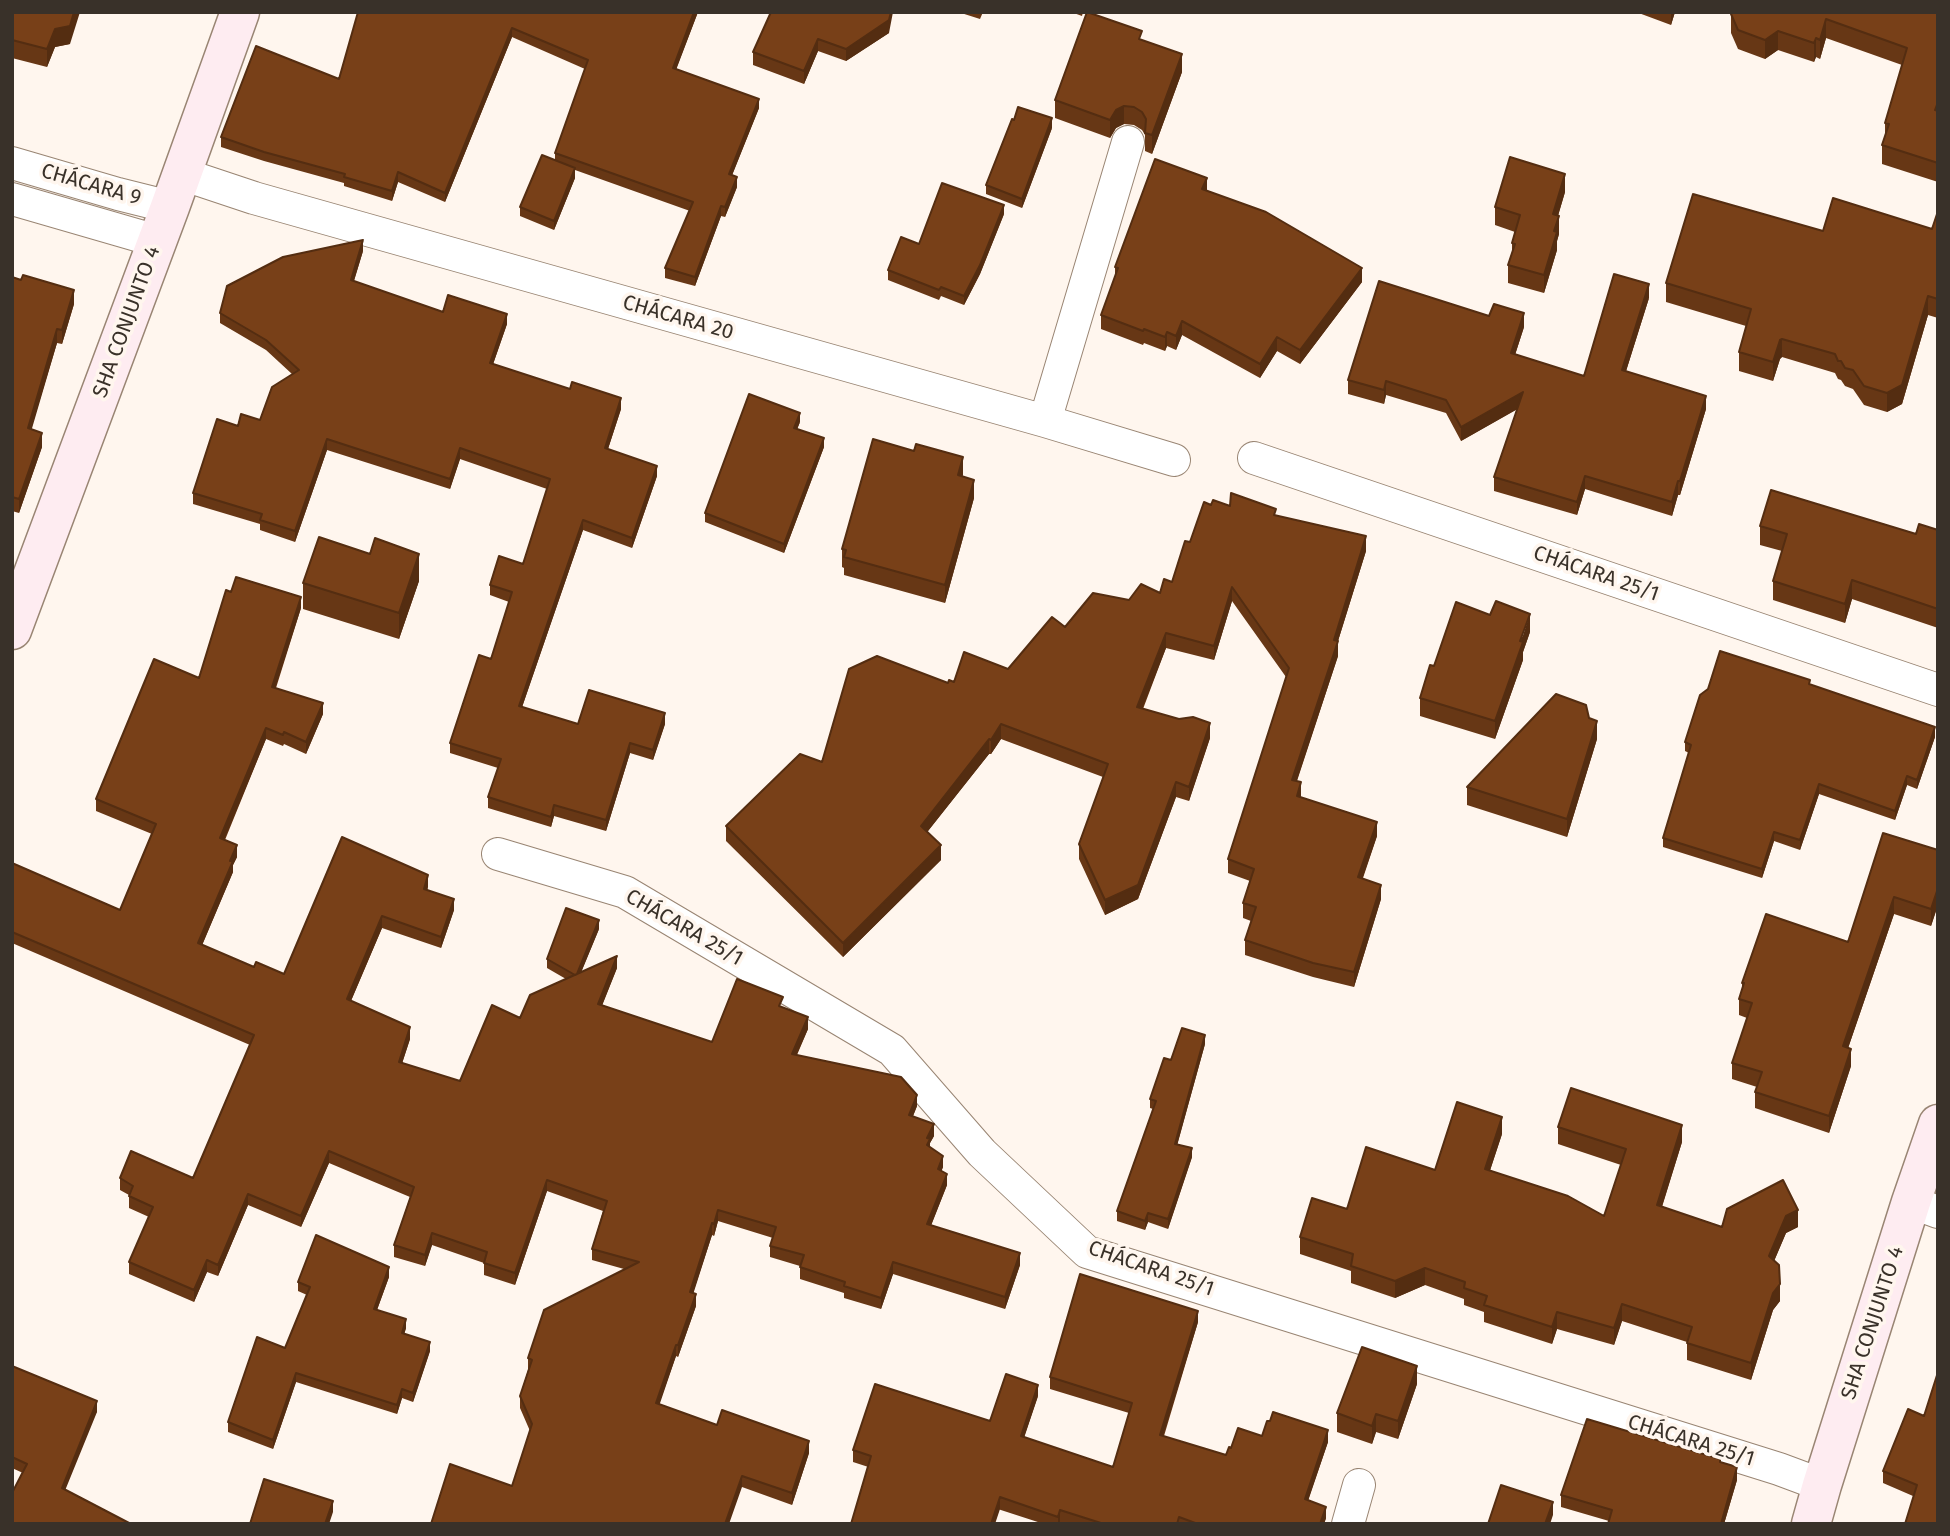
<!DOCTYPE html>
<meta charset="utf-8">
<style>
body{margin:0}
#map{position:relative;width:1950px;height:1536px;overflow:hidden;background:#fff6ee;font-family:"Fira Sans",sans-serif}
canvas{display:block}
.frame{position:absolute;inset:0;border:14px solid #393129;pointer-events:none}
</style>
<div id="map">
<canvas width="1950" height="1536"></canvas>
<div class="frame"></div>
</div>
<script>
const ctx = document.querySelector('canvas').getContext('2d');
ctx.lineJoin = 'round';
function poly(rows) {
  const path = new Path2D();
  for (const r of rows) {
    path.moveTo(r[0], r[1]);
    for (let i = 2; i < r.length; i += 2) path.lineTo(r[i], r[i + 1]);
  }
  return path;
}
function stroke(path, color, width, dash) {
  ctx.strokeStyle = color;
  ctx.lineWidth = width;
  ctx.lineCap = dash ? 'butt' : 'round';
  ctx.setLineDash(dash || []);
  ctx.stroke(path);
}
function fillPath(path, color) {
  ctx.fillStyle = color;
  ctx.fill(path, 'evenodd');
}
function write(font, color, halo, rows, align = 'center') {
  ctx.font = font + ' "Fira Sans",sans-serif';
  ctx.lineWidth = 7;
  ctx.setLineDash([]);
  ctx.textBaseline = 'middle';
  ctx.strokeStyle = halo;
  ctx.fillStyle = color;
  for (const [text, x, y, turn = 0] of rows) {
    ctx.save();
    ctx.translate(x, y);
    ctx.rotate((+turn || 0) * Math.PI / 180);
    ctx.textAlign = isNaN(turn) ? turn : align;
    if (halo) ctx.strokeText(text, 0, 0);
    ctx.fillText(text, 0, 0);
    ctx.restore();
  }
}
const street = poly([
 [12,163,118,194,170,207],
 [182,174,254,198,1045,421,1174,460],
 [12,199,157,241],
 [1045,421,1128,142],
 [1254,458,1938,690],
 [498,854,625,892,892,1050,982,1153,1087,1252,1779,1469,1822,1485],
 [1911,1202,1938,1212],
 [1348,1524,1359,1485]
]);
const secondary = poly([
 [12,630,170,207,240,12],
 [1811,1524,1822,1485,1911,1202,1938,1124]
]);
stroke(street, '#998573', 34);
stroke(secondary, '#998573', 41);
stroke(street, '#fff', 32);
stroke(secondary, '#feecf1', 38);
fillPath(poly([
 [12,12,70,44,55,47,47,67,12,58],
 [358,12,698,12,676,69,759,108,732,175,737,187,725,217,721,216,695,286,665,278,665,268,690,211,575,170,575,178,554,230,520,216,520,207,555,160,555,153,585,69,512,37,445,202,398,182,392,201,344,186,344,183,264,161,221,147,221,137,339,79],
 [771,12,889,33,846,61,818,51,804,84,753,65,753,52],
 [958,12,983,12,980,19],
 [1071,12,1083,12,1082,16],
 [1636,12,1675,12,1671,25],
 [1938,12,1938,182,1882,164,1882,145,1885,137,1885,123,1902,65,1826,38,1820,59,1816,57,1814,62,1778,50,1765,59,1738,49,1731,33,1731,14],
 [1142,40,1182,72,1152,154,1145,151,1145,135,1142,130,1134,125,1124,124,1116,128,1110,138,1055,118,1055,100],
 [1052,128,1022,208,986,194,986,185],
 [1207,191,1362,282,1300,364,1277,351,1260,378,1182,335,1176,350,1167,346,1165,351,1144,343,1143,345,1101,329,1101,315,1115,277,1115,267],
 [1565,192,1558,216,1559,234,1557,241,1557,250,1544,293,1508,283,1508,265,1512,254,1512,243,1515,232,1495,225,1495,207],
 [1938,211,1938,318,1928,315,1902,404,1887,412,1864,405,1853,389,1845,386,1841,380,1838,379,1835,373,1782,357,1780,359,1773,381,1739,371,1739,352,1746,326,1666,302,1666,283,1823,231,1932,229],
 [1004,214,980,274,964,305,941,296,939,300,888,280,888,270,919,244],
 [363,251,354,281,443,312,507,324,493,364,621,409,608,449,657,476,632,548,583,530,522,707,578,724,665,724,653,760,630,753,606,831,554,816,551,827,488,808,488,797,498,768,450,753,450,743,491,659,509,602,490,595,490,585,523,564,547,489,460,459,450,489,327,450,295,542,260,530,260,524,193,504,193,493,238,426,260,420,292,374,266,350,220,323,220,313],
 [12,277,74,304,62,344,57,343,31,429,42,447,19,513,12,511],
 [1649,298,1626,371,1706,409,1680,495,1678,495,1672,516,1585,489,1577,515,1494,491,1494,477,1517,409,1461,441,1446,413,1386,395,1384,404,1348,394,1348,380,1524,327,1515,355,1584,376],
 [800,422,797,429,824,447,784,553,705,522,705,513],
 [963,477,974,498,945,603,844,575,844,568,842,567,842,549],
 [1211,505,1230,506,1276,515,1366,551,1338,641,1338,656,1297,781,1301,797,1377,836,1363,878,1381,899,1354,987,1313,977,1245,955,1245,940,1251,921,1243,918,1243,903,1250,881,1228,873,1228,859,1286,677,1232,601,1214,660,1166,648,1143,709,1210,738,1189,801,1176,797,1138,899,1105,915,1079,859,1079,844,1103,777,1001,739,991,754,989,754,927,832,941,860,843,957,726,841,726,826,822,762,948,683,1008,669,1065,627,1129,600,1160,593,1172,582,1190,542],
 [1760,526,1916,534,1938,530,1938,628,1852,599,1845,623,1773,600,1773,581,1782,551,1760,545],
 [419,581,399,639,303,609,303,583],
 [301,608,276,688,323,714,306,754,284,744,283,746,266,739,225,840,237,857,233,865,233,872,202,945,254,967,284,974,428,887,427,890,454,910,441,948,382,928,351,1001,410,1039,402,1063,460,1081,520,1018,566,979,547,968,547,959,599,929,581,972,617,968,602,1005,712,1042,783,1007,808,1029,797,1055,917,1106,913,1116,934,1136,930,1143,930,1147,943,1167,941,1171,947,1185,931,1225,1020,1265,1005,1309,893,1274,881,1309,844,1298,844,1293,800,1279,800,1266,770,1257,770,1246,773,1238,718,1221,714,1236,712,1235,693,1293,696,1306,678,1357,676,1356,659,1404,717,1425,809,1453,792,1505,742,1487,512,1486,530,1431,520,1408,520,1396,528,1370,528,1358,624,1269,592,1260,592,1249,603,1211,547,1191,515,1285,484,1275,484,1263,432,1245,425,1266,394,1257,394,1245,410,1197,329,1163,301,1227,248,1205,218,1276,207,1272,194,1302,129,1274,129,1262,149,1217,129,1208,129,1195,120,1190,120,1178,193,1178,250,1045,12,943,12,863,120,910,152,834,96,811,96,799,199,678],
 [1530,632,1523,652,1523,660,1495,739,1420,716,1420,698],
 [1810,685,1935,737,1917,789,1907,785,1895,820,1819,794,1800,850,1774,841,1762,878,1663,847,1663,838,1689,753,1685,751,1685,742],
 [1589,718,1597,739,1567,837,1467,805,1467,787],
 [1938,850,1938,905,1931,926,1894,914,1848,1048,1851,1066,1829,1133,1755,1108,1755,1092,1757,1087,1732,1079,1732,1063,1747,1018,1739,1015,1739,999,1742,989,1742,983,1848,942],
 [1205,1044,1177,1145,1192,1157,1168,1229,1148,1222,1145,1230,1117,1221,1117,1211,1153,1109,1150,1108,1150,1099,1171,1060],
 [1558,1127,1682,1142,1662,1207,1722,1227,1798,1227,1786,1233,1774,1261,1780,1301,1773,1310,1751,1380,1687,1360,1687,1342,1622,1321,1614,1345,1557,1329,1552,1344,1484,1322,1484,1312,1464,1305,1464,1299,1425,1285,1395,1298,1351,1283,1351,1271,1300,1254,1300,1237,1347,1209,1435,1170,1502,1134,1490,1170,1604,1216,1621,1165,1558,1144],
 [389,1277,377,1310,406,1328,404,1334,430,1351,413,1402,402,1398,397,1414,296,1382,273,1449,228,1432,228,1422,285,1348,307,1295,298,1291,298,1282],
 [1198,1322,1164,1436,1226,1455,1231,1448,1262,1436,1328,1442,1308,1500,1326,1518,1324,1524,1066,1524,1060,1522,1059,1524,1044,1524,853,1462,853,1450,990,1421,1038,1396,1024,1437,1113,1467,1129,1413,1050,1389,1050,1377],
 [12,1366,97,1412,23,1473,12,1468],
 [1417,1384,1398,1439,1376,1432,1372,1444,1337,1432,1337,1413],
 [1924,1416,1938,1524,1913,1496,1883,1483,1883,1471],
 [1720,1462,1737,1480,1724,1524,1608,1524,1609,1521,1561,1507,1561,1495]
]), '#673715');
fillPath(poly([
 [74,12,80,12,70,44,55,47,47,67,47,49,55,29],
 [694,12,698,12,673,78,673,68],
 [891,12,893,12,889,33,846,61,846,49],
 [1671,12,1675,12,1671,25],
 [1826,19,1826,38,1820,59,1820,40],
 [512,28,512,37,445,202,445,193],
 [1778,31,1778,50,1765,59,1765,40],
 [1816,38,1816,57,1814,62,1814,43],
 [818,39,818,51,804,84,804,71],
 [1182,54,1182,72,1152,154,1152,135],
 [759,99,759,108,729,183,729,174],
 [1124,106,1124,124,1116,128,1110,138,1110,120,1116,110],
 [1052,118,1052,128,1022,208,1022,199],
 [575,168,575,178,554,230,554,221],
 [398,172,398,182,392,201,392,191],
 [1565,174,1565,192,1553,232,1553,214],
 [737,177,737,187,725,217,725,207],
 [1207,178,1207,192,1202,189],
 [1004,205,1004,214,980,274,964,305,964,296],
 [721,206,721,216,695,286,695,277],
 [1559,216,1559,234,1557,241,1557,250,1544,293,1544,275,1554,231],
 [363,240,363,251,351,290,351,280],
 [1362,268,1362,282,1300,364,1300,350],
 [1649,284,1649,298,1622,384,1622,370],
 [74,290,74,304,62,344,62,330],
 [1928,296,1928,315,1902,404,1887,412,1887,393],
 [1524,313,1524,327,1511,367,1511,353],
 [507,314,507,324,490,373,490,363],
 [1182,321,1182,335,1176,350,1176,336],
 [57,329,57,343,28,442,28,428],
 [1167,332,1167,346,1165,351,1165,337],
 [1277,337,1277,351,1260,378,1260,364],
 [1782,339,1782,357,1780,359,1773,381,1773,362,1780,340],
 [1386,381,1386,395,1384,404,1384,390],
 [1523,392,1523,406,1461,441,1461,427],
 [1706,396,1706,409,1680,495,1680,481],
 [621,398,621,409,605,458,605,448],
 [800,413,800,422,794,437,794,428],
 [42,433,42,447,19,513,19,499],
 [824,438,824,447,784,553,784,544],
 [327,439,327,450,295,542,295,531],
 [460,448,460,459,450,489,450,479],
 [963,457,963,475,958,493,958,475],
 [657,466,657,476,632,548,632,538],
 [1585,476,1585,489,1577,515,1577,502],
 [974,480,974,498,945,603,945,585],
 [1678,481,1678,495,1672,516,1672,502],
 [583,520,583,530,519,716,519,706],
 [1366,536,1366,551,1338,641,1338,656,1292,795,1292,780,1334,640],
 [419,554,419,581,399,639,399,613],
 [1852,580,1852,599,1845,623,1845,604],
 [1232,587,1232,601,1214,660,1214,646],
 [301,597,301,608,272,698,272,687],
 [1530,614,1530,632,1523,652,1523,660,1495,739,1495,721],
 [1166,633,1166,648,1137,722,1137,707],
 [323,703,323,714,306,754,306,742],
 [665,713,665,724,653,760,653,750],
 [1597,721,1597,739,1567,837,1567,819],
 [1210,723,1210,738,1189,801,1189,787],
 [1001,724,1001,739,991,754,991,740],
 [1935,727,1935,737,1917,789,1917,780],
 [266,728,266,739,220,850,220,838],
 [989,739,989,754,921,840,921,826],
 [630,743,630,753,606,831,606,820],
 [1907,776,1907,785,1895,820,1895,811],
 [1176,782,1176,797,1138,899,1105,915,1105,900],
 [1301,782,1301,797,1297,811,1297,796],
 [1819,784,1819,794,1800,850,1800,840],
 [554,805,554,816,551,827,551,817],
 [1377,822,1377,836,1358,891,1358,877],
 [1774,832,1774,841,1762,878,1762,869],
 [237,845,237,857,233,865,233,872,198,955,198,943],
 [941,845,941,860,843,957,843,943],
 [428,875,428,887,424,901,424,889],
 [1381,885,1381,899,1354,987,1354,972],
 [1938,888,1938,905,1931,926,1931,909],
 [1894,897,1894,914,1843,1063,1843,1046],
 [454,899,454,910,441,948,441,937],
 [382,916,382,928,347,1010,347,999],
 [599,920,599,929,576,985,576,976],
 [617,956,617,968,598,1016,598,1004],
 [808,1017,808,1029,792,1065,792,1054],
 [410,1027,410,1039,399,1073,399,1062],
 [1205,1035,1205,1044,1175,1153,1175,1144],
 [1851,1049,1851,1066,1829,1133,1829,1116],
 [917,1095,917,1106,909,1126,909,1115],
 [1502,1117,1502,1134,1485,1186,1485,1169],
 [934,1124,934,1136,930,1143,930,1151,927,1157,927,1138],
 [1682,1125,1682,1142,1657,1222,1657,1205],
 [1192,1148,1192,1157,1168,1229,1168,1219],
 [329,1151,329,1163,301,1227,301,1216],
 [943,1156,943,1167,938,1181,938,1169],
 [947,1174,947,1185,927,1236,927,1224],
 [547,1180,547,1191,515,1285,515,1273],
 [248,1194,248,1205,218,1276,218,1265],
 [718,1210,718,1221,714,1236,714,1224],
 [1798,1210,1798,1227,1786,1233,1769,1273,1769,1256,1786,1216],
 [1148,1213,1148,1222,1145,1230,1145,1221],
 [712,1223,712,1235,690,1304,690,1292],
 [432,1233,432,1245,425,1266,425,1255],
 [1020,1253,1020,1265,1005,1309,1005,1297],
 [207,1260,207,1272,194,1302,194,1290],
 [893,1262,893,1274,881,1309,881,1298],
 [389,1267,389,1277,374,1318,374,1309],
 [1425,1268,1425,1285,1395,1298,1395,1281],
 [1780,1284,1780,1301,1773,1310,1751,1380,1751,1363,1773,1293],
 [696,1294,696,1306,678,1357,678,1345],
 [1622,1304,1622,1321,1614,1345,1614,1328],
 [1198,1311,1198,1322,1160,1446,1160,1435],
 [1557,1312,1557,1329,1552,1344,1552,1327],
 [406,1319,406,1328,402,1342,402,1333],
 [430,1342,430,1351,413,1402,413,1393],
 [676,1345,676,1356,656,1415,656,1403],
 [1417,1366,1417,1384,1398,1439,1398,1421],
 [296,1373,296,1382,273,1449,273,1440],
 [1038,1385,1038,1396,1021,1447,1021,1436],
 [402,1389,402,1398,397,1414,397,1405],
 [97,1401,97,1412,62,1498,62,1488],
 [1376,1414,1376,1432,1372,1444,1372,1426],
 [1328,1430,1328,1442,1305,1510,1305,1499],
 [809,1441,809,1453,792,1505,792,1493],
 [1737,1467,1737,1480,1724,1524,1721,1524],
 [742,1476,742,1487,729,1524,725,1524],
 [1000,1497,1000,1509,995,1524,991,1524],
 [333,1501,333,1512,329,1524,325,1524],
 [1553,1502,1553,1515,1550,1524,1545,1524],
 [1326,1507,1326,1518,1324,1524,1320,1524],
 [1060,1510,1060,1522,1059,1524,1058,1524,1058,1517]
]), '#542d11');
const building = poly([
 [12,12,74,12,70,26,55,29,47,49,12,40,12,12],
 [358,12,694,12,673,68,759,99,729,174,737,177,725,207,721,206,695,277,665,268,693,202,555,153,588,60,512,28,445,193,398,172,392,191,344,177,345,174,264,152,221,137,256,46,339,79,358,12],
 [771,12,891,12,889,20,846,49,818,39,804,71,753,52,771,12],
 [1087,12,1142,31,1139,39,1182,54,1152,135,1145,133,1146,119,1142,112,1134,107,1124,106,1116,110,1110,120,1055,100,1087,12],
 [1732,12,1938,12,1938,102,1935,110,1938,111,1938,163,1882,145,1889,124,1885,123,1907,48,1826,19,1820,40,1816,38,1814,43,1778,31,1765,40,1738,30,1731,14,1732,12],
 [1018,107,1052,118,1022,199,986,185,1012,119,1014,120,1018,107],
 [542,155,575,168,554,221,520,207,542,155],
 [1510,157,1565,174,1553,214,1559,216,1554,231,1557,232,1544,275,1508,265,1515,244,1512,243,1520,215,1495,207,1510,157],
 [1155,159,1207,178,1202,189,1266,212,1362,268,1300,350,1277,337,1260,364,1182,321,1176,336,1167,332,1165,337,1144,329,1143,331,1101,315,1118,268,1115,267,1155,159],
 [942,183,1004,205,980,265,964,296,941,287,939,290,888,270,901,237,919,244,942,183],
 [1693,194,1823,231,1833,198,1932,229,1938,211,1938,299,1928,296,1902,385,1887,393,1864,386,1853,370,1845,368,1841,361,1838,361,1835,354,1782,339,1780,340,1773,362,1739,352,1751,309,1666,283,1693,194],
 [363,240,351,280,443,312,448,295,507,314,490,363,570,389,572,382,621,398,605,448,657,466,632,538,583,520,519,706,578,724,589,690,665,713,653,750,630,743,606,820,554,805,551,817,488,797,501,759,450,743,479,655,491,659,512,592,490,585,499,556,523,564,550,479,460,448,450,479,327,439,295,531,260,520,262,514,193,493,217,419,238,426,241,414,260,420,272,387,299,370,266,340,220,313,227,286,283,257,363,240],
 [1614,274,1649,284,1622,370,1706,396,1680,481,1678,481,1672,502,1585,476,1577,502,1494,477,1523,392,1461,427,1446,400,1386,381,1384,390,1348,380,1379,281,1489,316,1494,304,1524,313,1511,353,1584,376,1614,274],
 [23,275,74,290,62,330,57,329,28,428,42,433,19,499,12,497,12,277,21,280,23,275],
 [749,394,800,413,794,428,824,438,784,544,705,513,749,394],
 [873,439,914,451,916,444,963,457,958,475,974,480,945,585,844,557,846,550,842,549,873,439],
 [1771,490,1916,534,1919,524,1938,530,1938,609,1852,580,1845,604,1773,581,1787,534,1760,526,1771,490],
 [1231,493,1276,509,1274,515,1366,536,1334,640,1338,641,1292,780,1301,782,1297,796,1377,822,1358,877,1381,885,1354,972,1313,963,1245,940,1256,907,1243,903,1254,869,1228,859,1289,668,1232,587,1214,646,1166,633,1137,707,1179,719,1193,717,1210,723,1189,787,1176,782,1138,885,1105,900,1079,844,1108,764,1001,724,991,740,989,739,921,826,941,845,843,943,726,826,800,754,822,762,849,669,877,656,948,683,949,680,954,682,964,652,1008,669,1052,617,1065,627,1093,593,1129,600,1141,584,1160,593,1164,579,1172,582,1185,541,1190,542,1204,502,1211,505,1213,500,1230,506,1231,493],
 [319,537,370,554,375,538,419,554,399,613,303,583,319,537],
 [236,577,301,597,272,687,323,703,306,742,284,732,283,735,266,728,220,838,237,845,230,861,233,861,198,943,254,967,256,962,284,974,342,837,428,875,424,889,454,899,441,937,382,916,347,999,410,1027,399,1062,460,1081,492,1005,520,1018,530,995,617,956,598,1004,712,1042,737,979,783,997,779,1006,808,1017,792,1054,901,1077,917,1095,909,1115,934,1124,927,1138,930,1139,927,1145,943,1156,938,1169,947,1174,927,1224,1020,1253,1005,1297,893,1262,881,1298,844,1286,845,1282,800,1267,804,1255,770,1246,776,1227,718,1210,714,1224,712,1223,690,1292,696,1294,678,1345,676,1345,656,1403,717,1425,722,1410,809,1441,792,1493,742,1476,725,1524,431,1524,450,1464,512,1486,532,1424,520,1396,532,1360,528,1358,544,1310,639,1262,592,1249,607,1201,547,1180,515,1273,484,1263,487,1252,432,1233,425,1255,394,1245,414,1187,329,1151,301,1216,248,1194,218,1265,207,1260,194,1290,129,1262,153,1207,129,1196,133,1186,120,1178,131,1151,193,1178,254,1035,12,932,12,863,120,910,156,824,96,799,154,659,199,678,226,590,231,592,236,577],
 [1496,601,1530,614,1520,641,1523,642,1495,721,1420,698,1430,665,1434,666,1456,602,1490,615,1496,601],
 [1720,651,1810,680,1809,684,1935,727,1917,780,1907,776,1895,811,1819,784,1800,840,1774,832,1762,869,1663,838,1691,745,1685,742,1700,695,1708,689,1720,651],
 [1556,694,1586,705,1589,718,1597,721,1567,819,1467,787,1556,694],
 [1883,833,1938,850,1938,888,1931,909,1894,897,1843,1046,1851,1049,1829,1116,1755,1092,1762,1072,1732,1063,1752,1003,1739,999,1744,983,1742,983,1766,914,1848,942,1883,833],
 [566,908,599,920,577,974,575,975,547,959,566,908],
 [1182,1028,1205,1035,1175,1144,1192,1148,1168,1219,1148,1213,1145,1221,1117,1211,1156,1101,1150,1099,1164,1058,1171,1060,1182,1028],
 [1571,1088,1682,1125,1657,1205,1722,1227,1727,1209,1783,1180,1798,1210,1786,1216,1769,1256,1779,1265,1780,1284,1773,1293,1751,1363,1687,1343,1692,1327,1622,1304,1614,1328,1557,1312,1552,1327,1484,1305,1487,1296,1464,1288,1465,1282,1425,1268,1395,1281,1351,1266,1353,1254,1300,1237,1312,1198,1347,1209,1366,1147,1435,1170,1457,1102,1502,1117,1485,1169,1568,1196,1604,1216,1626,1149,1558,1127,1571,1088],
 [316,1235,389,1267,374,1309,406,1319,402,1333,430,1342,413,1393,402,1389,397,1405,296,1373,273,1440,228,1422,257,1337,285,1348,310,1287,298,1282,316,1235],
 [1080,1274,1198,1311,1160,1435,1226,1455,1229,1447,1231,1448,1238,1428,1262,1436,1267,1421,1270,1421,1273,1412,1328,1430,1305,1499,1326,1507,1320,1524,1198,1524,1179,1517,1177,1524,1104,1524,1060,1510,1058,1517,1000,1497,991,1524,851,1524,871,1456,853,1450,875,1384,990,1421,1006,1374,1038,1385,1021,1436,1113,1467,1132,1403,1050,1377,1080,1274],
 [1362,1347,1417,1366,1398,1421,1376,1414,1372,1426,1337,1413,1362,1347],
 [12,1366,97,1401,62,1488,131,1524,12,1524,12,1493,27,1464,12,1457,12,1366],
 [1938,1372,1938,1524,1905,1524,1917,1485,1883,1471,1908,1409,1924,1416,1938,1372],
 [1587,1419,1720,1459,1720,1462,1737,1467,1721,1524,1608,1524,1612,1510,1561,1495,1587,1419],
 [264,1479,333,1501,325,1524,250,1524,264,1479],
 [1501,1485,1553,1502,1545,1524,1488,1524,1501,1485]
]);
fillPath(building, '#784018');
stroke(building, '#542d11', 2);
write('21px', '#393129', '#fff6ee', [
 ["CHÁCARA 9",91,185,16],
 ["CHÁCARA 20",678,318,16],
 ["SHA CONJUNTO 4",127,322,-70],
 ["CHÁCARA 25/1",1596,574,19],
 ["CHÁCARA 25/1",684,928,30],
 ["CHÁCARA 25/1",1151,1269,19],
 ["SHA CONJUNTO 4",1873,1323,-72],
 ["CHÁCARA 25/1",1691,1441,17]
]);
</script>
